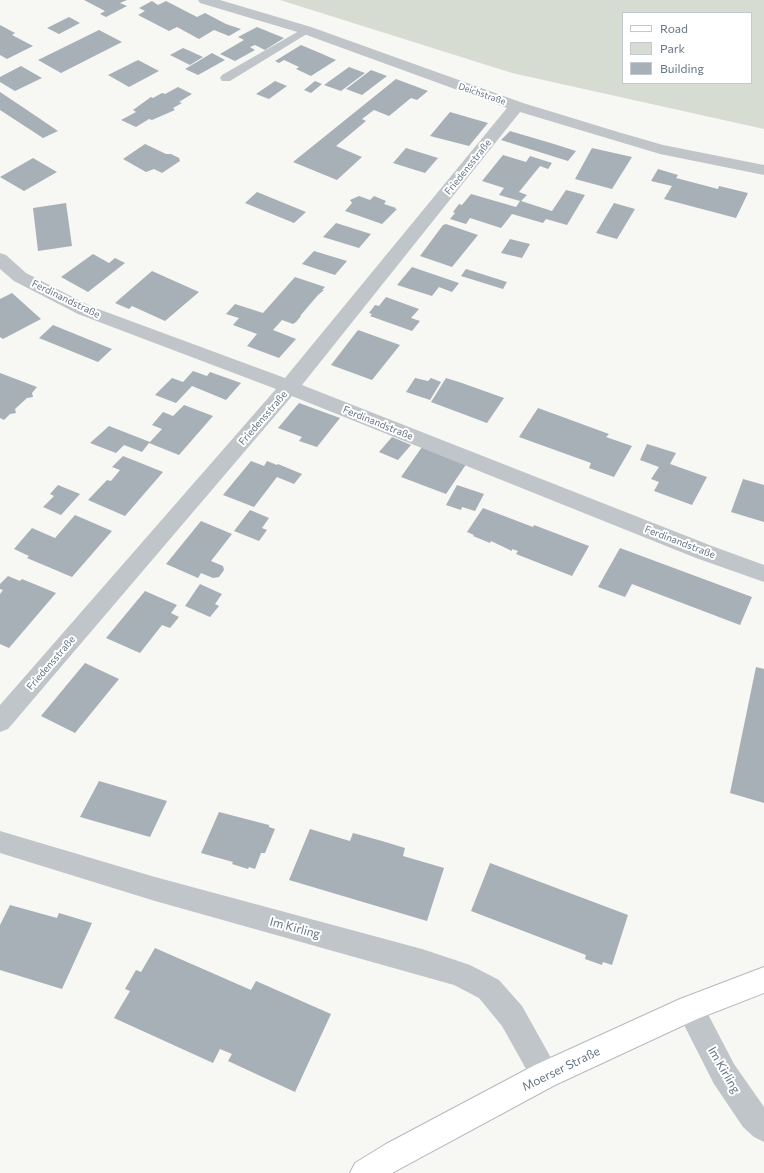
<!DOCTYPE html>
<meta charset="utf-8">
<style>
body{margin:0}
#map{position:relative;width:764px;height:1173px;overflow:hidden;background:#f7f7f4;font-family:Commissioner,sans-serif}
canvas{display:block}
.legend{position:absolute;left:622px;top:12px;width:130px;height:72px;box-sizing:border-box;background:#fff;border:1px solid #c2c9cf;margin:0;padding:5px 7px;list-style:none;font-size:12px;color:#667786}
.legend li{display:flex;align-items:center;gap:8px;height:20px}
.legend b{width:20px;border:1px solid #c2c9cf}
</style>
<div id="map">
<canvas width="764" height="1173"></canvas>
<ul class="legend">
<li><b style="height:5px;background:#fff"></b>Road</li>
<li><b style="height:11px;background:#d7dcd3"></b>Park</li>
<li><b style="height:11px;background:#a7b0b6"></b>Building</li>
</ul>
</div>
<script>
const ctx = document.querySelector('canvas').getContext('2d');
ctx.lineJoin = 'round';
function fillPath(path, color) {
  ctx.fillStyle = color;
  ctx.fill(path, 'evenodd');
}
function poly(rows) {
  const path = new Path2D();
  for (const r of rows) {
    path.moveTo(r[0], r[1]);
    for (let i = 2; i < r.length; i += 2) path.lineTo(r[i], r[i + 1]);
  }
  return path;
}
function stroke(path, color, width, dash) {
  ctx.strokeStyle = color;
  ctx.lineWidth = width;
  ctx.lineCap = dash ? 'butt' : 'round';
  ctx.setLineDash(dash || []);
  ctx.stroke(path);
}
function write(font, color, halo, rows, align = 'center') {
  ctx.font = font + ' Commissioner,sans-serif';
  ctx.lineWidth = 4;
  ctx.setLineDash([]);
  ctx.textBaseline = 'middle';
  ctx.strokeStyle = halo;
  ctx.fillStyle = color;
  for (const [text, x, y, turn = 0] of rows) {
    ctx.save();
    ctx.translate(x, y);
    ctx.rotate((+turn || 0) * Math.PI / 180);
    ctx.textAlign = isNaN(turn) ? turn : align;
    if (halo) ctx.strokeText(text, 0, 0);
    ctx.fillText(text, 0, 0);
    ctx.restore();
  }
}
fillPath(poly([
 [280,0,764,0,764,129,512,73],
 [623,13,751,13,751,83,623,83]
]), '#d7dcd3');
fillPath(poly([
 [84,0,127,0,120,3,127,6,106,17,100,14,105,11],
 [152,1,158,5,166,1,197,17,205,13,226,24,241,29,229,36,214,30,199,39,177,27,169,31,138,15,145,11,139,8],
 [69,17,80,23,59,34,47,28],
 [0,25,15,33,12,35,33,46,7,59,0,55],
 [257,27,284,38,265,50,255,45,250,47,255,50,235,61,220,54,244,40,238,37],
 [99,30,122,42,61,73,38,60],
 [301,45,320,53,336,60,311,76,296,69,299,67,284,60,279,63,275,61],
 [183,48,190,51,203,57,190,65,170,55],
 [212,53,225,60,198,75,185,69],
 [138,60,159,71,129,87,108,75],
 [21,66,42,78,15,91,0,82,0,77],
 [349,67,365,73,341,91,324,85],
 [371,70,387,76,362,95,346,89],
 [396,79,428,91,417,100,411,98,389,116,374,110,362,119,366,121,336,146,362,157,337,180,293,162],
 [275,81,287,86,269,99,256,94],
 [315,81,322,84,311,93,304,90],
 [178,87,192,94,179,102,182,103,173,108,175,110,152,120,149,119,136,127,121,120,136,112,133,110,151,97,153,98,162,93,165,94],
 [0,92,24,108,58,131,43,138,0,110],
 [450,112,488,123,469,146,430,136],
 [510,131,554,144,576,151,568,161,501,140],
 [145,144,166,154,171,154,179,158,180,161,162,173,154,169,146,172,123,159],
 [406,148,438,158,425,173,393,163],
 [592,148,632,157,612,189,575,179],
 [503,155,526,162,530,156,552,163,548,169,540,166,519,192,527,195,521,201,552,211,566,190,585,195,567,225,546,219,543,223,512,214,501,228,470,218,466,224,450,219,455,213,453,212,459,204,462,205,471,194,516,207,520,201,499,195,504,188,482,181],
 [33,158,57,172,24,191,0,177],
 [658,169,678,175,676,178,718,189,719,186,748,193,736,218,664,199,672,186,651,181],
 [257,192,306,212,294,223,245,203],
 [359,196,370,200,374,196,386,201,384,204,396,208,395,209,397,209,382,224,345,211,352,203,350,200],
 [66,203,72,246,38,251,33,208],
 [614,203,635,209,617,239,596,233],
 [336,223,371,234,359,248,323,237],
 [446,224,478,235,452,267,420,256,443,225],
 [510,239,530,244,522,258,501,253],
 [314,251,347,261,335,275,302,264],
 [93,254,109,263,115,258,125,263,88,292,61,277],
 [412,267,459,283,452,292,439,287,432,296,397,285],
 [466,269,507,282,503,289,461,276],
 [152,271,199,292,165,321,132,306,129,309,115,303],
 [295,277,325,287,322,290,324,290,318,295,300,316,301,316,296,322,293,324,282,320,273,330,296,339,279,358,247,346,257,334,233,325,239,318,226,314,235,304,263,313],
 [12,293,41,319,3,339,0,337,0,299],
 [386,297,419,309,411,318,420,321,412,331,370,316,372,314,369,313,375,305,379,306],
 [53,325,112,349,98,362,39,338],
 [358,330,400,345,372,380,331,365],
 [193,371,207,376,210,372,241,383,226,400,192,386,176,403,155,395,172,378,183,382],
 [0,373,37,387,32,393,33,397,27,398,15,409,16,413,10,414,4,420,0,418],
 [415,378,428,381,431,378,441,382,430,400,406,392],
 [446,378,459,382,504,398,487,423,431,402],
 [299,403,340,418,317,447,299,441,302,437,278,428],
 [184,405,213,416,179,455,149,443,142,452,124,445,116,453,90,443,109,426,150,442,162,429,152,425,163,412,173,416],
 [538,408,609,434,606,437,632,446,614,477,589,468,591,463,519,437],
 [392,437,411,445,398,460,379,452],
 [647,444,676,453,670,464,707,477,692,505,654,491,659,482,651,479,659,467,640,460],
 [422,447,467,463,446,494,401,477],
 [123,456,163,472,125,516,88,500,107,480,111,481,120,470,112,467],
 [251,461,264,466,267,461,277,465,278,464,302,474,294,484,277,477,254,507,223,495],
 [743,479,764,485,764,522,731,512],
 [58,485,80,494,61,515,43,507,54,496,50,494],
 [457,485,484,494,475,511,462,507,461,510,446,505],
 [483,508,533,527,534,525,589,546,572,576,516,554,518,551,512,549,512,551,491,541,490,543,473,536,474,535,467,532],
 [250,510,269,518,262,528,267,530,259,541,234,531],
 [75,515,112,531,72,577,27,558,29,556,14,549,32,528,55,538],
 [201,521,232,534,211,561,223,566,224,570,219,577,213,578,201,573,198,578,166,564],
 [620,548,752,597,740,625,632,584,625,597,598,587],
 [8,576,20,581,22,579,56,593,9,648,0,644,0,594,3,590,0,589,0,584],
 [200,584,222,594,215,604,219,606,210,617,185,606],
 [145,591,177,605,171,613,179,617,170,628,162,625,140,653,106,638],
 [85,663,119,679,75,733,41,716],
 [756,667,764,669,764,803,730,793],
 [99,781,167,801,150,837,80,817],
 [219,812,269,825,269,827,275,829,265,853,261,853,255,869,249,867,248,869,232,864,233,862,201,853],
 [310,829,350,841,353,833,382,841,405,848,403,856,444,868,427,921,289,880],
 [490,863,628,915,612,965,603,962,602,965,585,959,586,955,471,911],
 [10,905,57,918,59,913,92,923,62,989,0,970,0,925],
 [155,948,251,990,256,981,331,1014,295,1092,228,1061,232,1054,220,1049,213,1063,114,1018,130,991,125,989,136,970,141,972]
]), '#a7b0b6');
const secondary = poly([
 [764,967,764,993,697,1019,555,1085,392,1173,350,1173,355,1163,386,1144,535,1065,680,999,764,967]
]);
stroke(secondary, '#b5babf', 2);
fillPath(poly([
 [306,27,310,28,312,30,310,32,230,81,222,81,220,78,222,75,306,27]
]), '#c0c5c9');
fillPath(poly([
 [198,0,220,0,311,27,523,103,618,132,663,145,764,165,764,175,660,154,520,112,302,385,712,546,764,565,764,582,696,558,292,396,8,729,0,732,0,705,276,389,78,314,14,281,0,269,0,253,6,255,26,273,90,306,285,378,507,108,301,33,200,3,198,0],
 [0,831,155,877,422,949,470,965,499,980,522,1006,555,1065,559,1075,555,1085,545,1089,535,1085,502,1026,479,998,454,985,155,901,0,853,0,831],
 [690,995,700,999,734,1064,764,1107,764,1142,754,1137,743,1127,714,1084,680,1017,676,1008,680,999,690,995]
]), '#c0c5c9');
fillPath(secondary, '#fff');
write('9px', '#667786', '#fff', [
 ["Deichstraße",482,94,19]
]);
write('10px', '#667786', '#fff', [
 ["Friedensstraße",468,167,-51],
 ["Ferdinandstraße",66,299,26],
 ["Friedensstraße",263,418,-49],
 ["Ferdinandstraße",378,423,22],
 ["Ferdinandstraße",680,542,21],
 ["Friedensstraße",51,663,-49]
]);
write('12px', '#667786', '#fff', [
 ["Im Kirling",295,928,15],
 ["Moerser Straße",561,1069,-26],
 ["Im Kirling",724,1070,60]
]);
</script>
